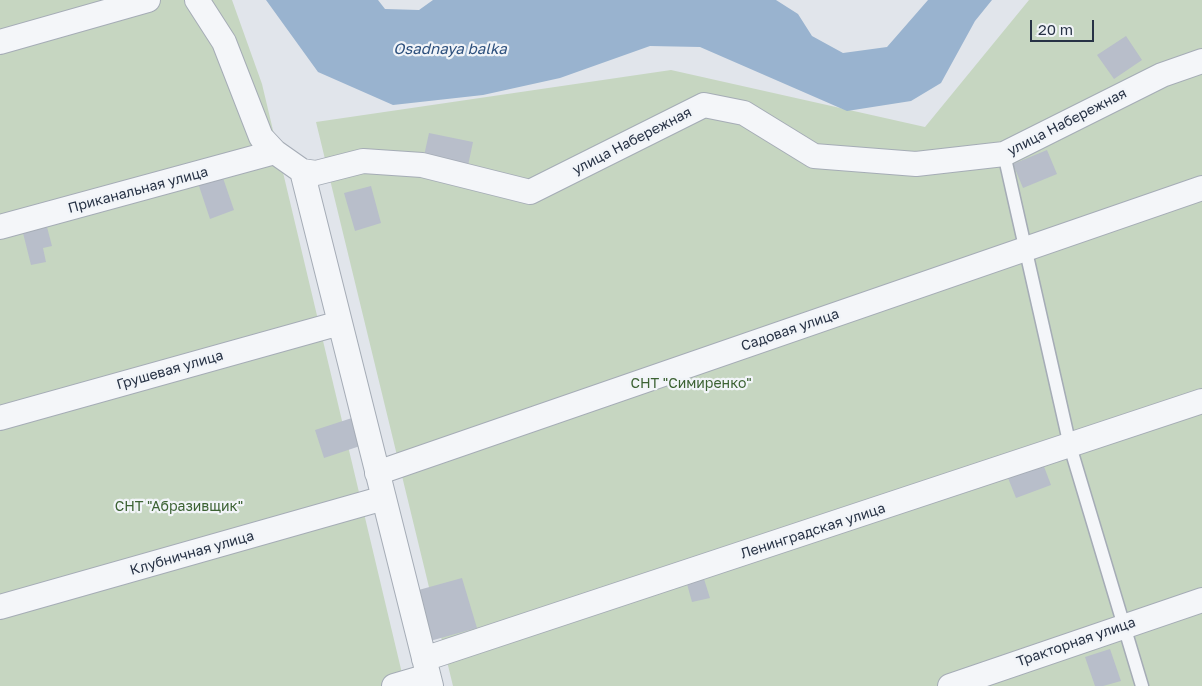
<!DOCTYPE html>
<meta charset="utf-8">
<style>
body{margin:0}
#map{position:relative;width:1202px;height:686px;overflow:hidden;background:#e1e5eb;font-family:"Golos Text",sans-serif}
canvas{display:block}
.scale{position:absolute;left:1030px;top:20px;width:64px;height:22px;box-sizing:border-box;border:2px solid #273245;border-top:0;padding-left:6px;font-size:15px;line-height:18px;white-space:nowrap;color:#273245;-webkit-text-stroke:4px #f1f4f8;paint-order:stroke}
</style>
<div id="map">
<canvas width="1202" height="686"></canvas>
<div class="scale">20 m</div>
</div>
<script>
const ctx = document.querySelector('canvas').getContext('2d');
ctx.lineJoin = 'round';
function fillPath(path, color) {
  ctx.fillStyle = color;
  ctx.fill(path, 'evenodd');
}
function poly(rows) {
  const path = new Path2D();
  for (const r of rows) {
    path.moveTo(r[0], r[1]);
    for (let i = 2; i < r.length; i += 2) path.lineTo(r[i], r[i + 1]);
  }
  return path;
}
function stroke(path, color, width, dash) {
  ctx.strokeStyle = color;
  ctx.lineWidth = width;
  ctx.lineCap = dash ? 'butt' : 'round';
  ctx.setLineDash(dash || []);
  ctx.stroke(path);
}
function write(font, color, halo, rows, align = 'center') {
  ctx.font = font + ' "Golos Text",sans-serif';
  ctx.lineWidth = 4.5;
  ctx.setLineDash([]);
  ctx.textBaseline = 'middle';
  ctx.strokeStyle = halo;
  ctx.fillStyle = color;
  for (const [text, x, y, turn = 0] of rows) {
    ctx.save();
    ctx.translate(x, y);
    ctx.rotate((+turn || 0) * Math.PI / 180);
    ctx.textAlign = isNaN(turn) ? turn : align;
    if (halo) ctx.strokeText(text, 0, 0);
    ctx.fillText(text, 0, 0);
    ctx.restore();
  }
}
fillPath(poly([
 [0,0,232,0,262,84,405,686,0,686],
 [1029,0,1202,0,1202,686,453,686,316,122,671,70,925,127]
]), '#c6d6c1');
fillPath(poly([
 [266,0,378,0,385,9,419,10,433,0,776,0,798,14,812,36,843,53,887,47,928,0,992,0,975,21,941,83,911,101,847,111,700,47,650,46,560,78,483,95,393,105,318,72]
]), '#99b3cf');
fillPath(poly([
 [1126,36,1142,60,1114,79,1097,55],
 [429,133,473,142,466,175,422,165],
 [1047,150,1057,174,1023,188,1013,164],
 [223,178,234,210,210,219,197,180],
 [371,186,381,223,355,231,344,193],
 [47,227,52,246,43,248,46,262,31,265,23,233],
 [355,417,363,445,324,458,315,430],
 [1043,464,1051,485,1016,498,1008,478],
 [462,578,477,628,430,641,415,591],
 [704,579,710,598,692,602,687,584],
 [1110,649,1121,681,1103,686,1095,686,1085,657]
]), '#b8beca');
const service = poly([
 [1004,154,1070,446,1142,686]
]);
const minor = poly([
 [197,0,224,42,261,137,275,152,302,171,316,173,363,161,422,165,530,192,704,105,744,113,814,156,916,164,1004,154,1162,75,1202,61],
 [0,42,148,0],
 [302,171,431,686],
 [0,227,275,152],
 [0,418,340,323],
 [377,473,1202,188],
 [0,607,384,498],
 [424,659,1202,401],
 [394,686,428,676],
 [950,686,1202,600]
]);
stroke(service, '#a5acb6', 15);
stroke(minor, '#a5acb6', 26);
stroke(service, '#f4f6f9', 12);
stroke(minor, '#f4f6f9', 24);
write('14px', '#273245', '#f1f4f8', [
 ["улица Набережная",1067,122,-27],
 ["улица Набережная",632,141,-27],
 ["Приканальная улица",138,190,-15],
 ["Садовая улица",790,330,-19],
 ["Грушевая улица",170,370,-16],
 ["Ленинградская улица",813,531,-18],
 ["Клубничная улица",192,553,-16],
 ["Тракторная улица",1076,642,-19]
]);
write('14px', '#3c6233', '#f1f4f8', [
 ["СНТ \"Симиренко\"",691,384],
 ["СНТ \"Абразивщик\"",179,507]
]);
write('italic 15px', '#2d507d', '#f1f4f8', [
 ["Osadnaya balka",450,49]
]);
</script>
